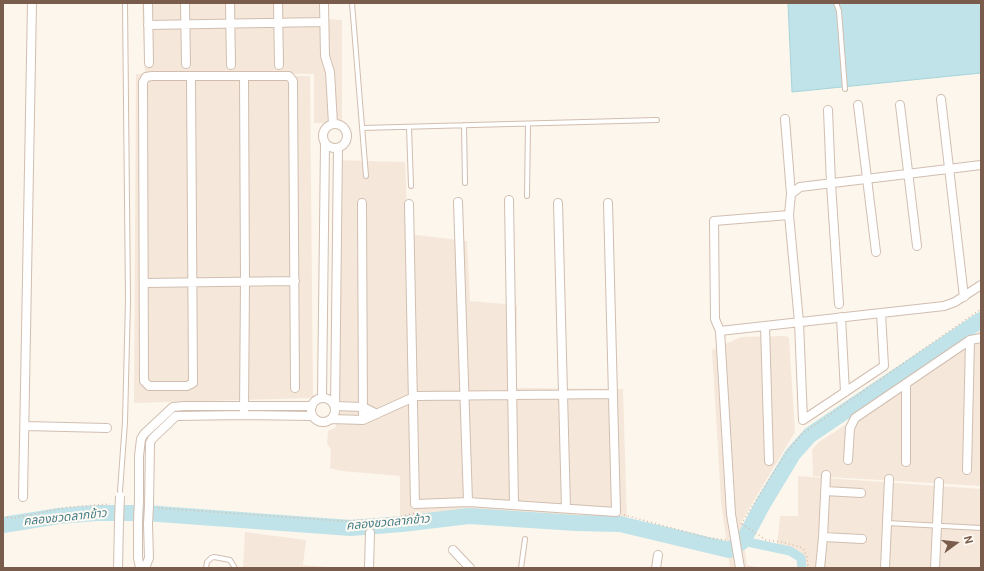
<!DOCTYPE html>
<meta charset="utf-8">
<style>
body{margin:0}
#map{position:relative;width:984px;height:571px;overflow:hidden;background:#fdf6ec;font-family:Roboto,sans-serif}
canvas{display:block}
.frame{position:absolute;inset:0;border:4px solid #7a5c4d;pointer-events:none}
.north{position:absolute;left:936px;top:523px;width:40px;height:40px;-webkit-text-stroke:3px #fffaf3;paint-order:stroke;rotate:75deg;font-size:11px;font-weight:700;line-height:16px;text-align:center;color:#7a5c4d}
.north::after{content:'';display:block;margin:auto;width:14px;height:18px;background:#7a5c4d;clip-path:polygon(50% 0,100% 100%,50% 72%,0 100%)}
</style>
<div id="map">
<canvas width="984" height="571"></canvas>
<div class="frame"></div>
<div class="north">N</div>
</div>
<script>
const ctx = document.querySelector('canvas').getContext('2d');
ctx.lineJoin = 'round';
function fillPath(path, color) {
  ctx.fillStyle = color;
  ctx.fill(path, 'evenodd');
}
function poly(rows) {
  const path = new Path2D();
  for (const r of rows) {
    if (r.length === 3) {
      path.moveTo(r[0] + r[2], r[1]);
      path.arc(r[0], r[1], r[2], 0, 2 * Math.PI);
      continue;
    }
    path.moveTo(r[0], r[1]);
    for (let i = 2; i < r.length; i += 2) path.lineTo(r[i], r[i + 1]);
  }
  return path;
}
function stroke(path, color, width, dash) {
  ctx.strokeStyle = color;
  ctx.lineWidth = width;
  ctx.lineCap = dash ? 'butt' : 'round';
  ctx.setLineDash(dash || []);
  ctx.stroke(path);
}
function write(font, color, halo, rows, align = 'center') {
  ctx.font = font + ' Roboto,"Noto Sans Thai",sans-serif';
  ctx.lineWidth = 4;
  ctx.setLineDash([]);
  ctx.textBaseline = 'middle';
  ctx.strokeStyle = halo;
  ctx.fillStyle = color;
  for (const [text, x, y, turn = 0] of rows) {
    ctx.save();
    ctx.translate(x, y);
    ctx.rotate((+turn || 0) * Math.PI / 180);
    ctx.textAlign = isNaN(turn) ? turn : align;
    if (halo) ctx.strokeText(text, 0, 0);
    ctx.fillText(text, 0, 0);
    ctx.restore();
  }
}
fillPath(poly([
 [142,3,327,3,328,19,342,20,342,124,314,123,314,74,145,73],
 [136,74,310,76,313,398,134,403],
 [334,160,405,162,408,234,467,241,470,301,517,305,516,388,623,389,627,521,523,517,449,511,400,520,400,476,342,471,330,468,331,449,327,444,328,431,336,427],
 [981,330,981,486,813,476,812,449,819,442,905,386],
 [786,336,789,338,795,432,741,522,747,565,761,568,730,568,721,501,712,350,741,337],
 [798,476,981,489,981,568,806,568,807,565,799,552,777,546,780,516,798,516],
 [245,532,306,540,303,565,338,568,243,568]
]), '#f5e8da');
const water = poly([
 [788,3,981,3,981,73,792,92,788,3]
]);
fillPath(water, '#bfe3e8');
stroke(water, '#a5d3da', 1);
stroke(poly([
 [743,541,790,551,801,558,802,568]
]), '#bfe3e8', 9);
stroke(poly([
 [3,525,59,516,97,513,145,513,351,528,402,524,469,516,576,523,620,524,729,550,743,541,764,502,793,454,810,435,981,320]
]), '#bfe3e8', 16);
const service = poly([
 [352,3,366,176],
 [836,3,839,11,845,89],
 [464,125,465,183],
 [409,127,411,186],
 [362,128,657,120],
 [527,196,528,124],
 [120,491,125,422,128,300,125,3],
 [887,523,981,528],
 [206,568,207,562,211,558,214,557,230,560,235,568],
 [521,568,525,539]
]);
const minor = poly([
 [148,3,149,63],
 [185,3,186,64],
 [230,3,231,65],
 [278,3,279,65],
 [324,3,325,56,330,72,333,124],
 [148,25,324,22],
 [191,77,193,381,193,383,187,386,149,386,144,381,143,82,146,77,152,76,289,76,293,81,295,388],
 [941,99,964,297],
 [858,105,876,252],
 [900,105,917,246],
 [828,110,831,184,839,304],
 [785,119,791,194],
 [335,136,12],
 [509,200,514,505],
 [458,202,468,502],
 [362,203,363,420],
 [558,203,566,508],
 [409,204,415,504,468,502,616,512,608,203],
 [789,215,799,322,803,420,884,366,881,313],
 [144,283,295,281],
 [841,317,845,392],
 [765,326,769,461],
 [720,331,715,319,714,221,789,215,791,194,800,187,981,165],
 [323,410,12],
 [322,398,325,144],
 [335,406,363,407,377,414],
 [335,410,338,148],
 [244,415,245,281,244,76],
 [332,419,363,420,416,396,612,394],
 [25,426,107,428],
 [848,460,850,428,855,418,970,340,981,338],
 [906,462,906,384],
 [967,470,970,340],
 [825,491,861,493],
 [23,497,32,3],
 [139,500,139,456,141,439,144,434,173,407,184,406,312,406],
 [149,506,150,443,152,439,176,416,244,415,312,416],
 [731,514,720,331,944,306,955,302,981,285],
 [138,521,138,558,140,568],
 [823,537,862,539],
 [453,550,470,568],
 [118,568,119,520],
 [145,568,149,558,148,524],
 [369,568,370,533],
 [656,568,658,555],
 [820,568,823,537,826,475],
 [885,568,889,479],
 [935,568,939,482]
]);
stroke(service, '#d1beb0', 6);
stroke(minor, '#d1beb0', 10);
stroke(poly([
 [158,508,341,521,383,519,400,517,415,513],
 [624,515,709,538,727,540],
 [3,517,14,518,69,507,110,504],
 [741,524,786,453,802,434,981,309],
 [742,524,766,540,782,542,803,548,807,557,808,568]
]), '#d9b8a5', 1.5, [1, 3]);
stroke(service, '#fff', 4);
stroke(minor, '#fff', 8);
const minorBridge = poly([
 [731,514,740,568],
 [119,520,120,496],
 [138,521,139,500],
 [148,524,149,506]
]);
stroke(minorBridge, '#d1beb0', 10, []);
stroke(minorBridge, '#fff', 8);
write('italic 12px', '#437c86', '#fffaf3', [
 ["คลองชวดลากข้าว",65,518,-6],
 ["คลองชวดลากข้าว",388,523,-5]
]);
</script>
